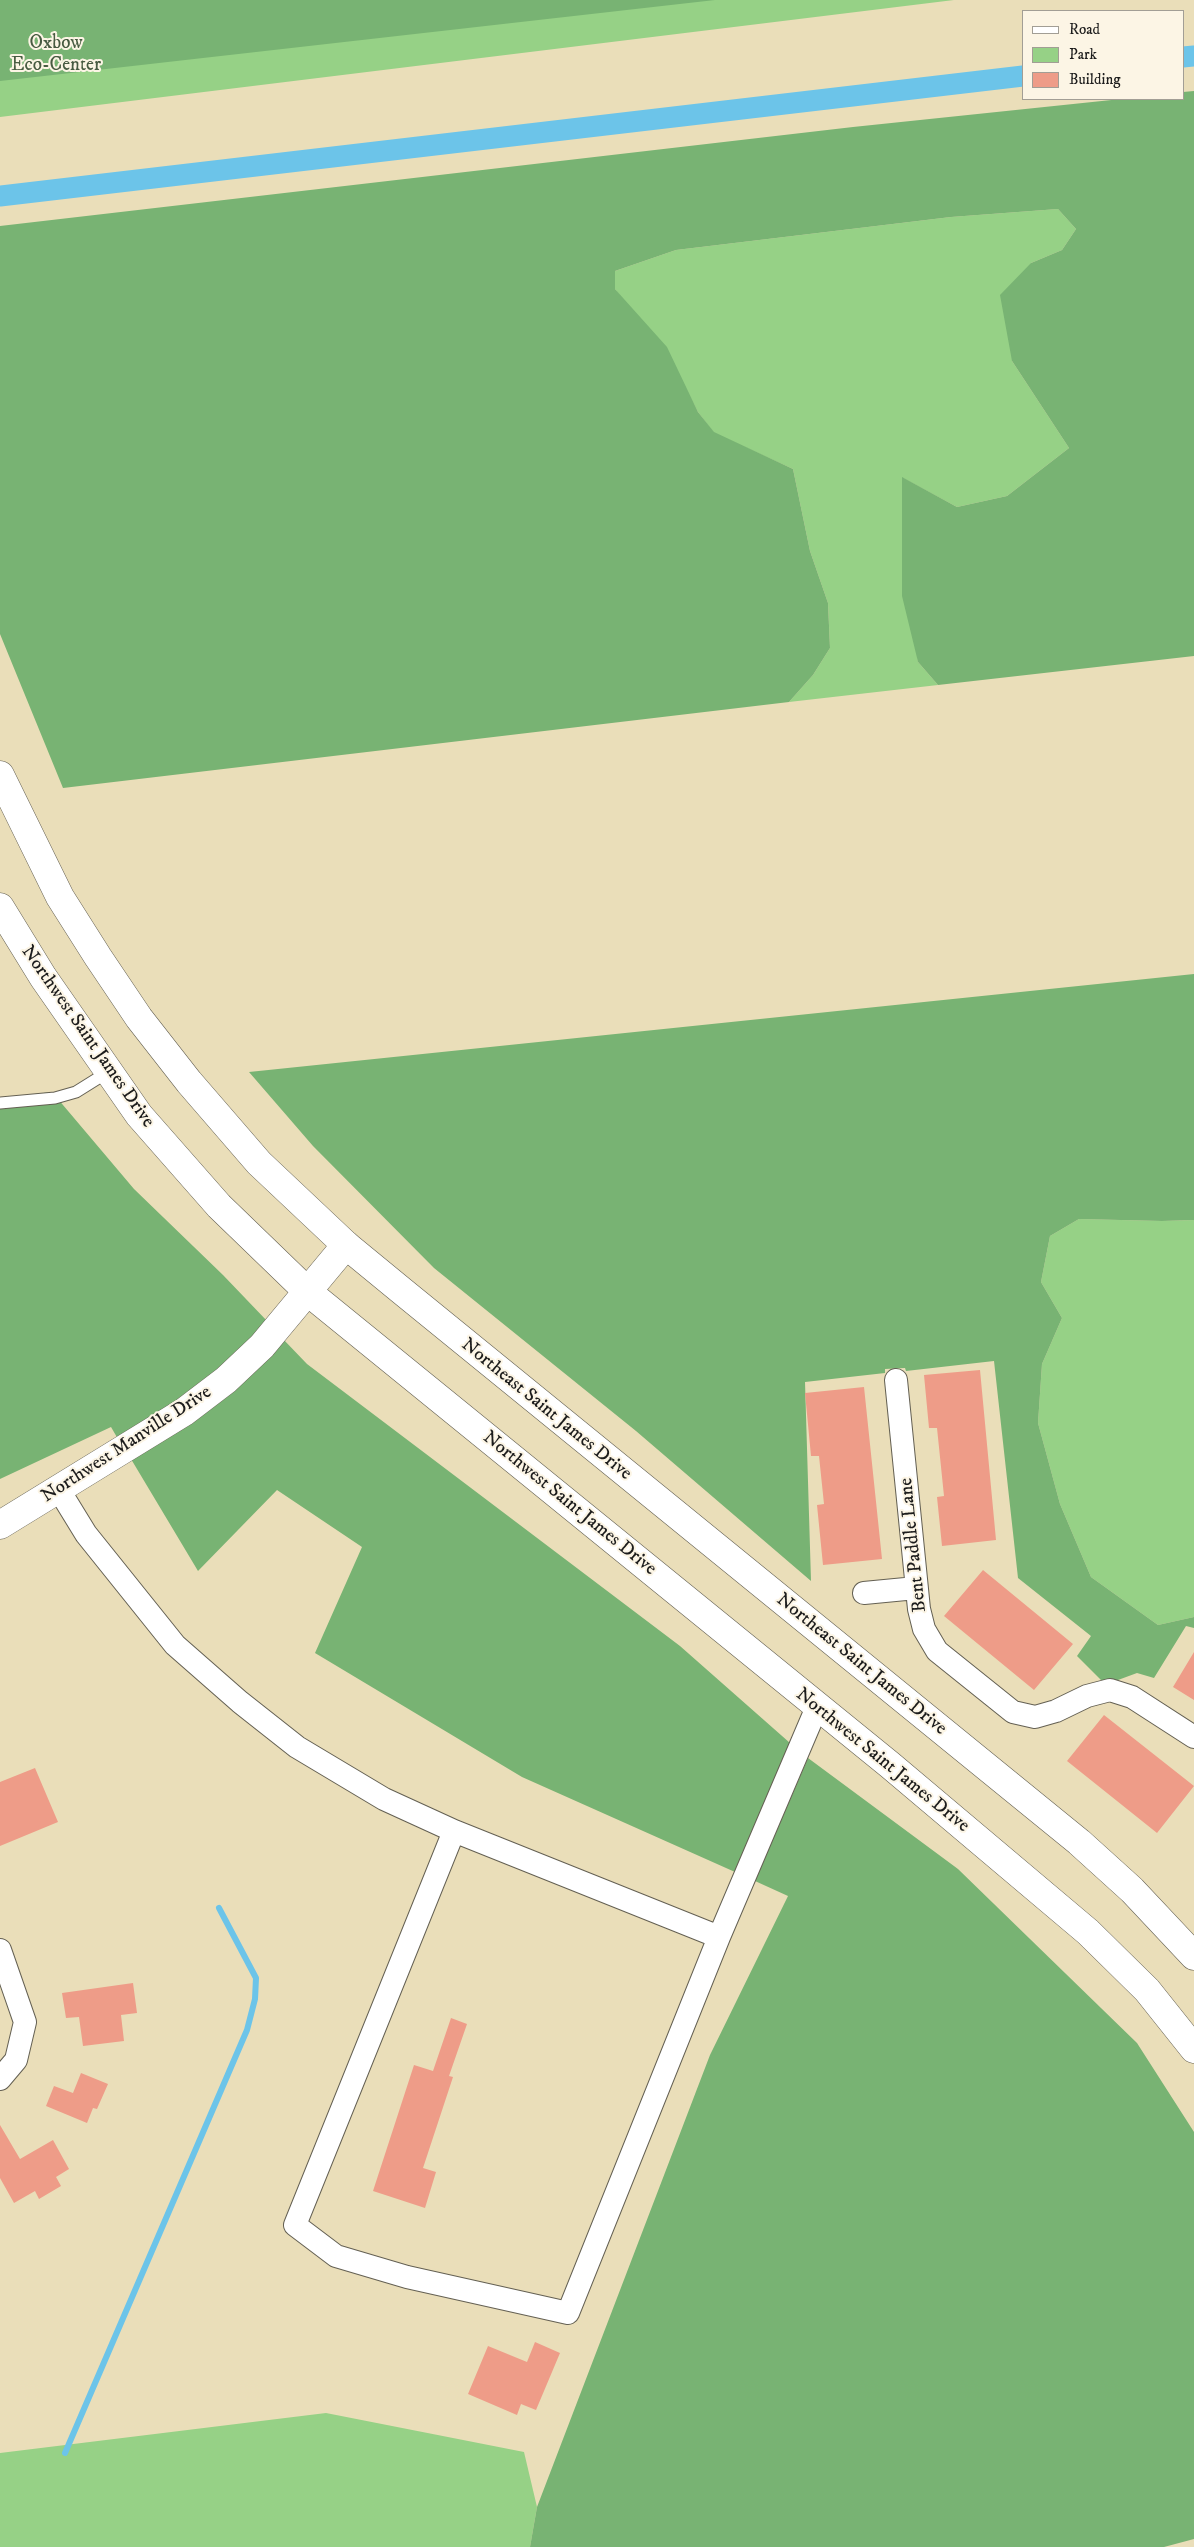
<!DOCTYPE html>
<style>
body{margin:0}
#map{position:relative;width:1194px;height:2547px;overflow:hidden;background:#eadeb9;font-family:"IM FELL DW Pica",serif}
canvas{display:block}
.legend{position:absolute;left:1022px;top:10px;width:162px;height:90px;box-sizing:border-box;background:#fcf5e5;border:1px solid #a29e95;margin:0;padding:6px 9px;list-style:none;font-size:15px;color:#1c1c1c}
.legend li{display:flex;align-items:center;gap:10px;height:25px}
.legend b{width:25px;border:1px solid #a29e95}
</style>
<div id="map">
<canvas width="1194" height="2547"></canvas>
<ul class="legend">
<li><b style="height:6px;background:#fff"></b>Road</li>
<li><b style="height:14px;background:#96d186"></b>Park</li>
<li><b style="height:14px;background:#ee9c88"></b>Building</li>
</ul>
</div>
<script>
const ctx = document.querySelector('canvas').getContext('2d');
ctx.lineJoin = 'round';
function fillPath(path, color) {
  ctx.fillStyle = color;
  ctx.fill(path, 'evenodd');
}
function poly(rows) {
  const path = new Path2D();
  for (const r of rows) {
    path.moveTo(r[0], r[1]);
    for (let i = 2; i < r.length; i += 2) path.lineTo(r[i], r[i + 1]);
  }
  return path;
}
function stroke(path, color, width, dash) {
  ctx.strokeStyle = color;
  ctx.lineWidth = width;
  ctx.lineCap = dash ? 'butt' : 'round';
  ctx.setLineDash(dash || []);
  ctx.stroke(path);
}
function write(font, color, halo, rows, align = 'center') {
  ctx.font = font + ' "IM FELL DW Pica",serif';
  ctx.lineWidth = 4;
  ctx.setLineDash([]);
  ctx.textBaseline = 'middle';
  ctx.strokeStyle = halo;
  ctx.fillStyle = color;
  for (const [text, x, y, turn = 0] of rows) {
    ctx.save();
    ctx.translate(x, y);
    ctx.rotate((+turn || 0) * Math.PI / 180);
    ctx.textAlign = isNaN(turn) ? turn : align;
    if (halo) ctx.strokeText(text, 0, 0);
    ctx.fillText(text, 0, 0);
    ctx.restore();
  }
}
fillPath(poly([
 [0,0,954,0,0,117],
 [1058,209,1076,229,1062,250,1031,263,1012,361,1069,448,1007,496,957,507,903,478,918,662,938,685,789,702,813,675,830,648,828,603,810,551,793,469,714,433,698,412,683,383,615,289,615,271,676,250,951,217],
 [1079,1219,1162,1221,1194,1220,1194,1617,1158,1625,1091,1577,1060,1504,1038,1423,1042,1364,1062,1318,1041,1282,1050,1236],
 [326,2413,524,2452,537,2507,530,2547,0,2547,0,2453]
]), '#96d186');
fillPath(poly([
 [0,0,715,0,0,81],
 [1194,91,1194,656,938,685,918,662,902,596,902,477,957,507,1007,496,1069,448,1012,361,1000,295,1031,263,1062,250,1076,229,1058,209,951,217,676,250,615,271,615,289,667,347,698,412,714,432,793,469,810,551,828,603,830,648,813,675,789,702,63,788,0,634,0,226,853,127,1121,99,1183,99,1183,92],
 [1194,974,1194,1220,1162,1221,1079,1219,1050,1236,1041,1282,1062,1318,1042,1364,1038,1423,1060,1504,1091,1577,1158,1625,1194,1617,1194,1628,1186,1626,1154,1678,1137,1673,1118,1680,1101,1680,1077,1656,1091,1636,1018,1578,994,1361,906,1371,905,1368,885,1369,885,1373,805,1382,811,1581,636,1431,434,1268,313,1146,249,1072],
 [52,1092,134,1189,223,1275,268,1322,220,1371,178,1402,118,1439,111,1427,0,1479,0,1098],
 [283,1339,307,1364,680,1646,790,1743,735,1872,522,1777,315,1653,362,1547,277,1490,198,1571,131,1459],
 [808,1758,958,1869,1137,2043,1194,2132,1194,2539,1164,2547,530,2547,537,2507,710,2055,788,1896,755,1881]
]), '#78b373');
stroke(poly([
 [65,2453,247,2030,255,1999,256,1978,219,1908]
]), '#6cc4e9', 6);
stroke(poly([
 [1183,57,1194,56],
 [0,196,1023,76]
]), '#6cc4e9', 21);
fillPath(poly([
 [980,1370,996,1540,942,1546,937,1497,944,1496,937,1428,929,1428,924,1375],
 [864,1387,882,1559,823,1565,817,1505,824,1504,819,1456,811,1456,805,1393],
 [983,1570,1073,1644,1034,1690,944,1616],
 [1194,1652,1194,1700,1173,1687],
 [1104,1715,1194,1786,1157,1833,1067,1761],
 [35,1768,58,1822,0,1846,0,1782],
 [133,1983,137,2013,121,2015,124,2041,83,2046,79,2017,66,2018,62,1993],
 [451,2018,467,2024,449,2076,453,2077,423,2168,436,2172,425,2208,373,2191,414,2065,433,2071],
 [81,2073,108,2084,97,2109,93,2108,87,2123,46,2106,54,2086,73,2093],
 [0,2125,20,2159,53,2140,69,2169,56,2177,61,2186,39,2199,35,2191,14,2203,0,2178],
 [535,2342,560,2353,536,2410,521,2404,517,2415,468,2394,488,2346,527,2362]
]), '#ee9c88');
const service = poly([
 [0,1103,55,1098,76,1092,108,1072]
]);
const minor = poly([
 [896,1380,919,1609,924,1629,937,1651,1013,1712,1035,1717,1056,1711,1087,1696,1110,1690,1132,1697,1194,1737],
 [59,1490,86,1534,175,1645,240,1702,297,1747,384,1799,454,1831,719,1937],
 [864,1593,916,1588],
 [454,1831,295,2225,336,2256,407,2277,568,2313,719,1937,817,1707],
 [0,1950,25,2022,16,2060,0,2079]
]);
const tertiary = poly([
 [0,1525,184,1412,226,1380,262,1346,346,1245]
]);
const secondary = poly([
 [0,775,60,897,98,957,139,1018,189,1082,259,1163,346,1245,402,1291,1079,1842,1132,1890,1194,1956],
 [0,907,43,977,139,1115,219,1206,308,1292,890,1765,1088,1932,1147,1990,1194,2049]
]);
stroke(service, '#646053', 13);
stroke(minor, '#646053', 24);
stroke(tertiary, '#646053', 29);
stroke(secondary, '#646053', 29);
stroke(service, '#fff', 11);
stroke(minor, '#fff', 22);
stroke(tertiary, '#fff', 28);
stroke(secondary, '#fff', 28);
write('19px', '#475b41', '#fcf5e5', [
 ["Oxbow",56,44],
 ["Eco-Center",56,66]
]);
write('19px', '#1c1c1c', '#fcf5e5', [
 ["Northwest Saint James Drive",87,1037,55],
 ["Northeast Saint James Drive",546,1410,39],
 ["Northwest Manville Drive",127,1445,-33],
 ["Northwest Saint James Drive",569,1504,39],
 ["Bent Paddle Lane",914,1545,-96],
 ["Northeast Saint James Drive",861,1665,39],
 ["Northwest Saint James Drive",882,1761,39]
]);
</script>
